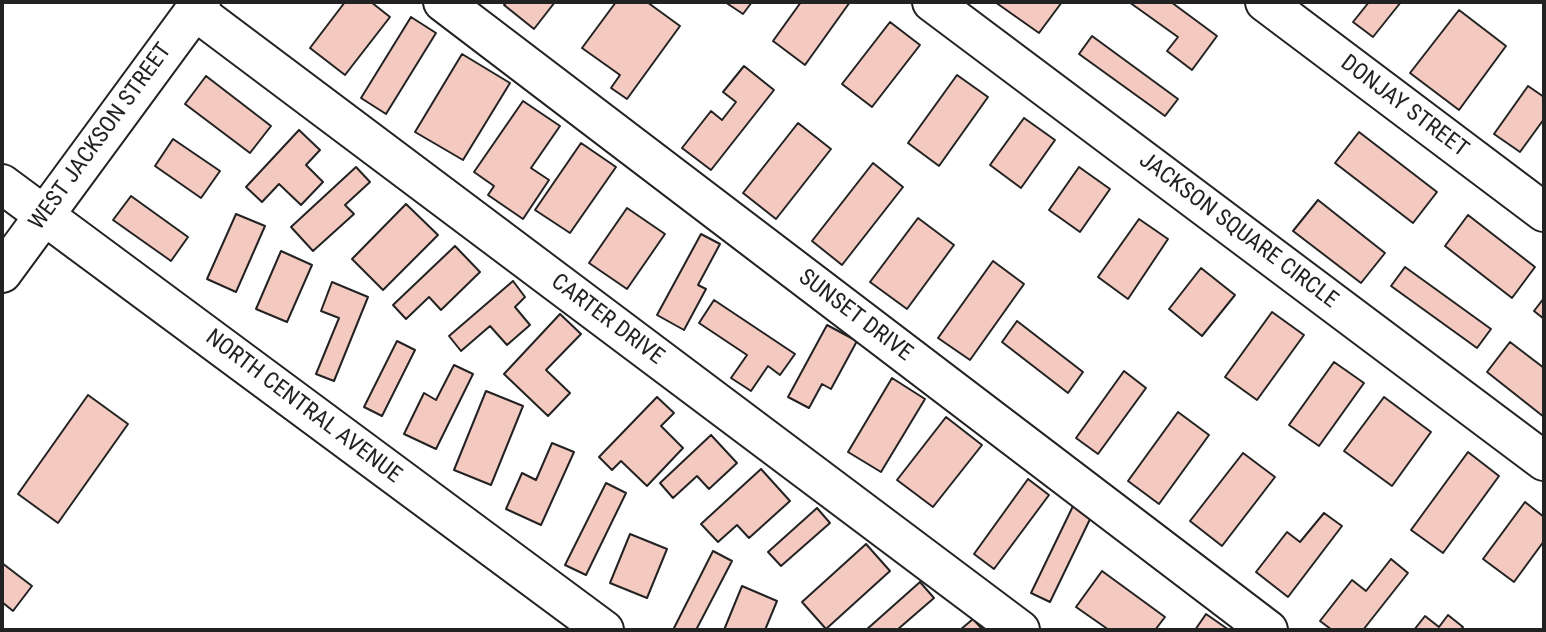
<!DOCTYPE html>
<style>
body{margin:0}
#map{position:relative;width:1546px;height:632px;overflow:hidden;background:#fff;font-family:"Roboto Condensed",sans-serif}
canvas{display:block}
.frame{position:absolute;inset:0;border:4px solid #222;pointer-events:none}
</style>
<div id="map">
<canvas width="1546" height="632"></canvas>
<div class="frame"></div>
</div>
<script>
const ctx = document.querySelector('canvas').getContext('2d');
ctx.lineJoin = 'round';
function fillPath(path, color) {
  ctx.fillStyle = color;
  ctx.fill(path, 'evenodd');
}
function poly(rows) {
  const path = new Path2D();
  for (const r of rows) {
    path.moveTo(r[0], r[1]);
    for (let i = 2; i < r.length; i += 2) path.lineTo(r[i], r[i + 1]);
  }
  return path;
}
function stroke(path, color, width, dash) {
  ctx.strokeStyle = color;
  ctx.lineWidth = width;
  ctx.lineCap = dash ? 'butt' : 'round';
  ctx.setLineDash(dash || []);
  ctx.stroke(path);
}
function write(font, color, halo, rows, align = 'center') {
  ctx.font = font + ' "Roboto Condensed",sans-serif';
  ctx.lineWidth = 5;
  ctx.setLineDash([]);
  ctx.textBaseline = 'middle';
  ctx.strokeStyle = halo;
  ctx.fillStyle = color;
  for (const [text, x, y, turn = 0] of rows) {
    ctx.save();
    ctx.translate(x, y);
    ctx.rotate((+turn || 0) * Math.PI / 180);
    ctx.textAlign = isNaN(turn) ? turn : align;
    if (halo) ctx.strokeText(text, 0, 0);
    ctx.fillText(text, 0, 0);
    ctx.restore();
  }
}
const building = poly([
 [345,2,371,2,390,17,345,75,310,48,345,2],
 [507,2,555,2,534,29,504,5,507,2],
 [616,2,647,2,680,26,627,99,611,88,620,75,582,48,616,2],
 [725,2,752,2,743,14,725,2],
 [801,2,850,2,805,65,773,41,801,2],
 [995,2,1062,2,1039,33,995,2],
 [1129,2,1171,2,1217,36,1192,70,1167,51,1178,37,1129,2],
 [1369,2,1401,2,1373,37,1353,22,1369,2],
 [1459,10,1506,46,1459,110,1410,73,1459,10],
 [411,17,436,33,386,114,361,98,411,17],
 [890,22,920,45,872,107,842,84,890,22],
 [1092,36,1178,99,1165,116,1079,54,1092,36],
 [462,54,510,83,463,160,415,132,462,54],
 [744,66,774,90,711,170,682,148,711,111,722,120,736,102,723,92,744,66],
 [957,75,988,97,939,166,908,143,957,75],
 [206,76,271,126,250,153,185,104,206,76],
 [1528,86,1544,97,1544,119,1520,152,1494,134,1528,86],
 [523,101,560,126,531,168,549,180,523,219,488,195,494,186,474,172,523,101],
 [1024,118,1055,140,1021,188,990,165,1024,118],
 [798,123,831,149,776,219,743,193,798,123],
 [299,130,320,150,306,165,323,182,301,205,279,184,262,202,246,187,299,130],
 [1359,132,1437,192,1413,223,1335,163,1359,132],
 [173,139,220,171,201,198,155,166,173,139],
 [581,143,616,167,570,233,535,210,581,143],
 [873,163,903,187,842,265,812,241,873,163],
 [356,167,370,182,345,205,354,214,313,251,291,227,356,167],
 [1079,167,1110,189,1080,232,1049,210,1079,167],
 [131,196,188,237,171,261,113,220,131,196],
 [1318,200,1385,253,1361,283,1293,231,1318,200],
 [406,204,438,235,383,290,352,259,406,204],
 [627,208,665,234,627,289,589,263,627,208],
 [236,214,265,226,236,292,207,279,236,214],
 [1468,215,1535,267,1512,298,1445,246,1468,215],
 [918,218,954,245,907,309,870,282,918,218],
 [1139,219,1168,239,1128,299,1098,277,1139,219],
 [701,234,720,244,698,285,706,289,684,330,657,315,701,234],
 [455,246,480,272,441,310,429,297,406,319,393,305,455,246],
 [281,251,312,265,287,322,256,309,281,251],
 [993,261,1024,284,970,360,938,338,993,261],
 [1405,267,1491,329,1477,348,1391,286,1405,267],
 [1201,268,1235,295,1202,336,1169,309,1201,268],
 [513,281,525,297,515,307,530,325,507,345,490,326,461,351,449,336,513,281],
 [332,282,368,297,334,381,316,374,339,318,321,311,332,282],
 [1544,298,1544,319,1534,311,1544,298],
 [714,300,795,354,780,375,768,366,751,391,731,378,747,355,699,323,714,300],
 [1272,312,1304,335,1257,400,1225,377,1272,312],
 [560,314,581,334,546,370,570,393,548,416,504,374,560,314],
 [1017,321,1083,372,1068,393,1002,342,1017,321],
 [827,325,857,341,831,389,822,384,809,408,788,397,827,325],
 [397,341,415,350,382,416,364,407,397,341],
 [1510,342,1544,368,1544,417,1487,372,1510,342],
 [1334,362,1364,383,1319,446,1289,425,1334,362],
 [454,365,473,374,436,449,404,434,424,393,436,400,454,365],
 [1124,371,1146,388,1098,454,1076,438,1124,371],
 [892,378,925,399,881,472,848,452,892,378],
 [486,391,523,406,491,485,454,470,486,391],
 [88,395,128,424,58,523,18,494,88,395],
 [657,397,674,413,661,426,683,448,647,486,621,461,612,470,599,457,657,397],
 [1384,397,1431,432,1392,486,1344,451,1384,397],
 [1178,412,1209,435,1159,504,1128,481,1178,412],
 [946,417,982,445,933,507,897,480,946,417],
 [711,435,737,463,709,489,697,476,673,498,660,483,711,435],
 [552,443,574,452,541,525,506,509,522,473,536,480,552,443],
 [1468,452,1499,476,1443,553,1411,530,1468,452],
 [1243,453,1275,477,1222,546,1190,521,1243,453],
 [761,469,790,501,749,538,737,525,718,542,701,524,761,469],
 [1028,479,1049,495,994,569,974,554,1028,479],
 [606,483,626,493,586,575,565,565,606,483],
 [1525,502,1544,517,1544,541,1514,582,1483,559,1525,502],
 [1074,504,1093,513,1050,602,1031,593,1074,504],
 [817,508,830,523,781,566,768,552,817,508],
 [1324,513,1342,526,1288,597,1256,572,1287,532,1300,542,1324,513],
 [630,534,667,549,647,598,610,583,630,534],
 [866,544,890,571,826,629,802,602,866,544],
 [713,551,732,561,696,630,673,630,713,551],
 [1391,559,1408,573,1363,630,1332,630,1320,621,1352,580,1366,591,1391,559],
 [2,563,32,586,13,611,2,602,2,563],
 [1102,571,1165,617,1155,630,1109,630,1076,607,1102,571],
 [920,582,934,598,897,630,866,630,920,582],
 [742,586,777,601,765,630,724,630,742,586],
 [1206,614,1229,630,1195,630,1206,614],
 [1448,615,1463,627,1460,630,1414,630,1425,616,1439,627,1448,615],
 [973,619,983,630,960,630,973,619]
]);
fillPath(building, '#f3c9c0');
stroke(building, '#222', 2);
const minor = poly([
 [443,2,1268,630],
 [932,2,1544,461],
 [1265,2,1544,212],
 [194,10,1020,630],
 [2,184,604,630],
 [2,273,201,2]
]);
stroke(minor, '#222', 42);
stroke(minor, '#fff', 38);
write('23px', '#222', '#fff', [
 ["DONJAY STREET",1404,107,37],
 ["WEST JACKSON STREET",101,137,-54],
 ["JACKSON SQUARE CIRCLE",1238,231,37],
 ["SUNSET DRIVE",855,316,37],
 ["CARTER DRIVE",607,320,37],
 ["NORTH CENTRAL AVENUE",303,407,37]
]);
</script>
